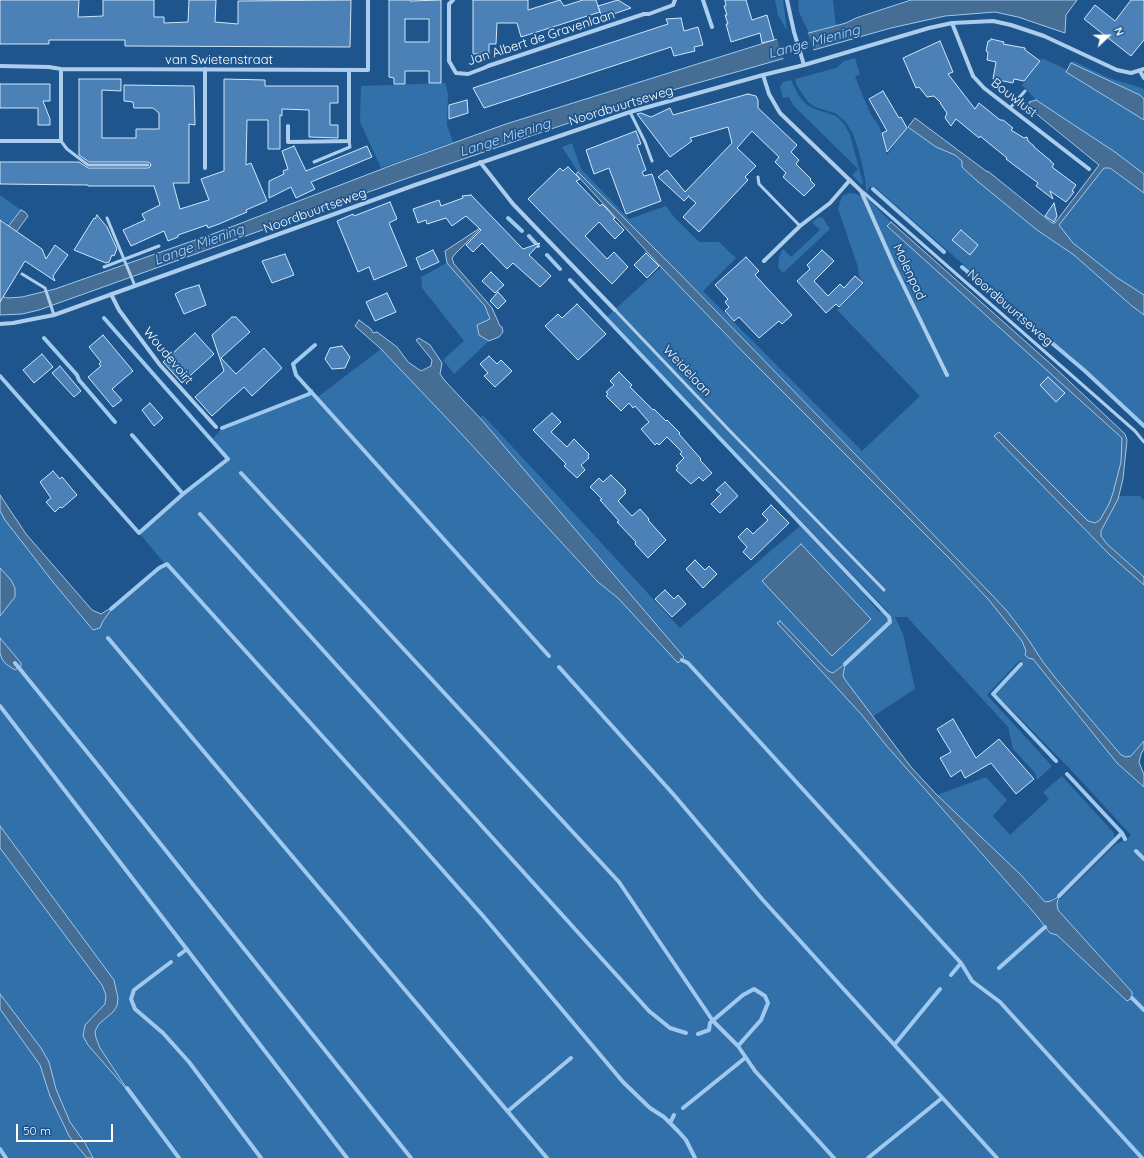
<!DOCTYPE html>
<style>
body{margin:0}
#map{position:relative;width:1144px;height:1158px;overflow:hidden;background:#1e558c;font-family:Quicksand,sans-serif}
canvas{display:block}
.north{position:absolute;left:1088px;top:16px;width:40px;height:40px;-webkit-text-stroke:3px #1e558c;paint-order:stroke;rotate:68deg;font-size:11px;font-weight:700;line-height:16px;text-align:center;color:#fff}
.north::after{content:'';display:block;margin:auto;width:14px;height:18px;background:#fff;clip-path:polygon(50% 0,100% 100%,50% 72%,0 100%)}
.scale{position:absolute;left:16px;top:1124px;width:97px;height:18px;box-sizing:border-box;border:2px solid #fff;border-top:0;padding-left:5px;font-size:12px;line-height:14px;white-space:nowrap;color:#fff;-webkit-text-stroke:3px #1e558c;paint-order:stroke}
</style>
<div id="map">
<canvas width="1144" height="1158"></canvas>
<div class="north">N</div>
<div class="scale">50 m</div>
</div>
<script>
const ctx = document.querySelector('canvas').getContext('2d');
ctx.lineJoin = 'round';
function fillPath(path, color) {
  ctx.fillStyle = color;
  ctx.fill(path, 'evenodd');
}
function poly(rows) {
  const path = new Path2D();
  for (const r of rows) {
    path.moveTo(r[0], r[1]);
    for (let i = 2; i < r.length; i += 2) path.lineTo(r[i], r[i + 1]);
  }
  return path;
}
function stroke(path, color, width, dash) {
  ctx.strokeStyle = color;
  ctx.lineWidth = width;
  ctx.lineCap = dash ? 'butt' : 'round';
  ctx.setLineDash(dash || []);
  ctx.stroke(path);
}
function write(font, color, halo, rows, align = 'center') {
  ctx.font = font + ' Quicksand,sans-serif';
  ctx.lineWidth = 3.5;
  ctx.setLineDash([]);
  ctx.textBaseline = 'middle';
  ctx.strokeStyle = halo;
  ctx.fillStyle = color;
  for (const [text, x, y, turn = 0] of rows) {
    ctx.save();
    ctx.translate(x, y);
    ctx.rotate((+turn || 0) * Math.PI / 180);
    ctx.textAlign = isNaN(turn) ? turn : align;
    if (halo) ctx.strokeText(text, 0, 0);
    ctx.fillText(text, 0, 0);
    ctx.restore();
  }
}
fillPath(poly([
 [775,0,783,0,787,31,778,15],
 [798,0,833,0,836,26,809,33,799,12],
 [855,58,860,74,855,77,870,113,880,128,887,155,908,127,936,147,955,155,962,161,962,167,976,180,1037,230,1074,255,1132,306,1144,315,1144,423,875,187,870,187,867,191,866,190,865,178,859,152,853,134,845,121,835,113,815,107,808,102,797,86,795,79,836,68,844,61],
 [1042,58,1067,70,1066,72,1144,120,1144,174,1115,152,1036,100,1022,85],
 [1073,61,1109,78,1142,88,1144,90,1144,99,1140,95,1071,63],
 [791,80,799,96,806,104,812,108,836,116,844,124,850,135,863,183,862,185,852,175,858,169,793,105,789,97,783,98,780,87,783,82],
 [445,83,448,94,447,125,453,142,381,168,360,122,361,86],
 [572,143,581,169,629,219,666,206,674,217,699,242,719,242,736,258,703,291,862,451,920,396,837,310,864,284,859,276,858,267,838,209,842,196,850,193,856,194,867,198,891,222,887,226,1122,438,1121,462,1113,493,1109,504,1100,520,1095,523,1088,522,999,432,994,436,1110,555,1144,585,1144,741,1131,756,1126,757,1121,755,1057,680,1043,662,1028,639,1007,611,992,595,680,274,578,172,562,147],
 [1104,168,1109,168,1144,193,1144,295,1116,277,1072,243,1059,225],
 [0,195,21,210,10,225,0,219],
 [822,217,830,229,783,273,778,267,779,257,783,249,791,257,820,230,812,222,817,218],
 [447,263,485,306,490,319,477,325,479,335,489,341,454,374,443,360,464,341,422,288,421,277],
 [661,267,746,355,949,558,988,599,1022,641,1027,651,1028,658,1033,658,1135,779,1144,787,1144,1158,0,1158,0,504,95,622,159,568,166,565,139,533,183,494,228,459,212,440,222,428,309,394,319,396,381,349,456,428,598,582,618,598,480,418,483,415,680,628,800,526,862,592,879,612,889,613,607,317],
 [895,617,907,617,1008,727,1013,749,1035,773,1037,780,1052,766,987,695,1020,660,1024,664,995,693,1070,769,1131,835,1127,839,1116,844,1059,900,1057,904,1058,910,1132,992,1132,998,1127,1001,1057,934,1050,933,1036,915,885,744,862,715,779,621,828,671,833,673,845,664,843,676,846,681,872,717,915,689,903,634],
 [1118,496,1140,496,1144,500,1144,577,1107,544,1101,537,1101,531],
 [1062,776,1114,833,1114,838,1051,901,1045,902,1021,875,937,795,986,777,1007,800,993,816,1010,835,1049,799,1043,792]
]), '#3270aa');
const water = poly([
 [911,0,1077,0,1066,15,1065,33,1018,17,995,12,945,16,891,28,627,103,402,180,39,310,22,314,0,315,0,296,8,298,22,297,55,289,218,232,395,164,506,124,777,39,809,33,846,23,856,18,911,0],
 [1071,63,1140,95,1144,99,1144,120,1066,72,1071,63],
 [1036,100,1115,152,1144,174,1144,193,1110,168,1104,168,1059,225,1073,243,1116,277,1144,295,1144,315,1132,306,1074,255,1037,230,976,180,962,167,962,161,955,155,936,147,908,127,915,118,986,171,989,172,1052,223,1055,223,1099,165,1029,108,1029,102,1036,100],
 [578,172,680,274,992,595,1007,611,1028,639,1043,662,1057,680,1121,755,1126,757,1131,756,1144,741,1144,749,1141,754,1139,762,1144,775,1144,787,1117,763,1033,659,1028,658,1025,655,1026,651,1022,641,988,599,949,558,746,355,661,267,576,174,578,172],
 [21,210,25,212,28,216,4,249,0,237,21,210],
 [891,222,1053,366,1125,434,1127,440,1123,479,1118,499,1101,531,1101,536,1107,544,1144,577,1144,585,1110,555,994,436,999,432,1088,521,1095,523,1100,520,1109,504,1113,493,1121,462,1122,438,887,226,891,222],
 [480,228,480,229,455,254,452,258,454,264,492,308,500,326,502,327,503,332,499,337,489,341,479,335,477,325,490,319,485,306,447,263,445,251,480,228],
 [359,320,371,329,373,333,377,332,397,347,408,362,421,371,431,366,432,360,416,340,419,338,430,345,442,363,440,374,445,381,480,418,684,657,678,663,618,598,598,582,456,428,381,349,355,326,359,320],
 [0,495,26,534,92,610,101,614,114,606,103,621,100,628,93,630,53,582,5,520,0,511,0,495],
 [801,544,871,619,832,656,762,581,801,544],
 [0,568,11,580,15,588,15,597,0,616,0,568],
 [780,621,828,671,833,673,845,664,843,676,846,681,911,767,937,795,1021,875,1045,902,1051,901,1059,896,1057,904,1058,910,1132,992,1132,998,1127,1001,1057,935,1050,933,1036,915,885,744,862,715,777,623,780,621],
 [0,638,21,663,21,666,15,670,6,664,2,659,0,653,0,638],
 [0,826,114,980,118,998,117,1006,113,1012,99,1024,95,1031,96,1038,100,1048,129,1092,88,1045,83,1036,85,1025,105,1004,106,995,102,985,0,848,0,826],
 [0,994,41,1048,49,1062,56,1089,70,1122,85,1143,93,1158,87,1158,69,1136,50,1096,40,1065,0,1009,0,994]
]);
fillPath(water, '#466d94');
stroke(water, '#9fc9ee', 1);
fillPath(poly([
 [807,31,814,52,784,60,777,39,775,39,775,38]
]), '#1e558c');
stroke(poly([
 [873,189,944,252],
 [508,218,522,231],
 [529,236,538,246],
 [547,255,560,269],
 [962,267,1085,371,1144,426],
 [570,280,889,617,890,622,845,664],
 [44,338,77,375,79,380,115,422],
 [315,345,293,364,296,375,549,656],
 [0,376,139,533,183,494,228,459,104,318],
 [222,428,309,394,311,391],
 [132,435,183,494],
 [241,473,619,882,713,1021,738,1046,755,1071,834,1158],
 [200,514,649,1011,670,1028,686,1033],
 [111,609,159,568,167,564,416,840,484,917,623,1082,650,1108,664,1117,678,1131,686,1140,695,1158],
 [108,638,547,1158],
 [682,660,688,663,961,963,972,981,1000,1002,1142,1158],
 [15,663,96,763,411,1158],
 [1021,664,993,694,1056,761],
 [559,667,674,795,762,899,997,1158],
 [0,706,347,1158],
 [1067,774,1122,833,1125,839],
 [1136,851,1144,859],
 [1059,896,1122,833],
 [179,955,187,949],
 [171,962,134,990,131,999,135,1009,163,1033,189,1062,261,1158],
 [999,968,1045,927],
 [951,975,961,963],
 [1132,998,1144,1010],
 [698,1034,709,1030,710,1023,743,995,754,989,765,996,768,1003,761,1020,738,1046],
 [895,1044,940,989],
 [127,1088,179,1158],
 [683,1108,745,1058],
 [508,1111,571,1058],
 [670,1123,674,1115],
 [0,1149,6,1158],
 [868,1158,942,1098]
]), '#9fc9ee', 4);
const building = poly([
 [0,0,79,0,78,17,80,17,103,16,103,0,154,0,154,17,164,17,164,23,188,22,189,0,216,0,215,22,238,24,238,1,351,0,350,47,125,46,125,40,49,40,49,44,0,44,0,0],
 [389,0,410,0,410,1,441,0,441,83,429,83,429,71,405,71,405,84,394,84,394,78,389,77,389,0],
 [405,19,429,19,429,42,405,42,405,19],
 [473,0,528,0,528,10,560,0,564,6,583,0,596,0,600,12,521,37,517,23,497,23,496,44,489,44,489,54,473,54,473,0],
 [618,0,631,8,602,18,598,6,618,0],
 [725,0,746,0,752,20,767,15,774,40,762,43,760,33,731,42,726,24,728,24,725,15,727,15,724,6,726,6,725,0],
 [1131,0,1144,0,1144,40,1131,56,1084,19,1095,5,1115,21,1131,0],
 [681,18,684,31,698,27,703,45,694,47,695,51,674,56,671,47,484,108,473,88,668,24,666,19,681,18],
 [991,39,1004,42,1003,44,1025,48,1025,50,1040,61,1024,81,1014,79,1013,83,993,79,996,62,987,60,988,52,986,51,988,41,990,41,991,39],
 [940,41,953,72,948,74,975,109,979,103,1000,120,1003,120,1013,128,1011,130,1024,138,1027,137,1028,141,1034,146,1034,147,1051,161,1051,162,1054,164,1052,167,1076,185,1072,191,1074,192,1066,202,1050,191,1053,199,1036,186,1038,183,1006,159,1007,158,980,136,979,138,956,119,951,126,945,118,947,113,940,103,941,103,934,96,927,97,919,87,916,88,903,58,940,41],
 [79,79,121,79,121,91,102,90,102,138,136,138,136,129,159,129,159,113,153,108,134,108,133,102,124,101,124,85,194,86,195,125,189,124,189,183,173,183,180,209,209,200,201,179,224,171,224,79,265,80,265,86,338,86,338,103,330,103,330,125,338,125,338,138,309,137,309,110,282,109,282,116,280,115,280,149,268,149,268,120,247,120,246,165,251,163,267,201,246,210,247,212,219,224,208,228,207,225,178,235,178,237,168,241,164,231,131,246,123,230,145,220,142,214,160,205,154,186,88,186,88,185,0,184,0,162,79,162,88,168,148,168,150,167,151,164,148,162,89,162,79,155,79,79],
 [0,84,50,84,50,101,43,101,50,119,50,125,38,125,38,108,0,108,0,84],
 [883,91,899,118,901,117,907,128,887,152,882,133,887,131,869,99,883,91],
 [748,94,756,96,758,100,758,108,797,145,791,152,799,160,796,164,811,179,810,180,815,185,804,196,783,177,786,173,775,162,779,157,752,131,737,148,756,166,745,177,748,180,699,232,683,217,696,203,688,196,689,196,684,201,658,177,667,170,685,192,732,143,728,127,690,138,692,141,670,157,637,114,641,113,651,117,670,108,673,115,748,94],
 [467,100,468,113,449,119,449,105,467,100],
 [636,131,641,144,637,145,646,170,642,172,644,176,652,174,661,201,626,214,609,168,594,174,586,150,636,131],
 [294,146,306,171,367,146,372,157,311,182,315,189,296,198,291,187,269,198,269,181,284,174,283,171,288,169,282,151,294,146],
 [568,167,580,179,576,181,600,206,602,204,606,208,615,218,613,219,624,230,615,239,599,222,585,236,607,259,614,252,628,267,612,284,528,199,560,168,563,171,568,167],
 [471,195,520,246,523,249,540,243,529,255,551,276,540,287,513,263,507,269,482,243,473,252,466,245,481,230,466,216,452,226,446,218,427,224,426,220,418,223,413,209,439,200,441,206,463,198,462,196,471,195],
 [390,202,397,219,389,223,407,266,374,280,369,267,358,272,337,221,353,214,354,216,390,202],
 [1054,203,1057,216,1054,222,1045,216,1054,203],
 [97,215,107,227,117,249,114,256,112,255,109,262,106,263,74,250,94,218,95,219,97,215],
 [0,220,42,249,46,259,55,245,68,255,53,276,55,281,25,261,0,302,0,220],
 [961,230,978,245,970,255,952,240,961,230],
 [433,250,439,262,421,270,416,258,433,250],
 [822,250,834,261,814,281,828,296,840,284,844,288,855,276,863,283,839,307,836,304,826,313,797,281,810,269,807,265,822,250],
 [646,253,659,266,647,278,634,265,646,253],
 [285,254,294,275,272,283,262,261,285,254],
 [746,257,759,271,755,275,792,315,782,324,779,321,759,338,739,317,734,321,725,311,729,307,725,302,728,299,715,285,746,257],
 [491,272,504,285,495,293,482,281,491,272],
 [199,285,206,305,184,314,175,294,182,290,199,285],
 [498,292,506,301,498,309,490,301,498,292],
 [387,293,396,312,375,321,366,302,387,293],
 [577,304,606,334,578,360,545,326,558,314,562,318,577,304],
 [232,317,236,317,250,332,221,358,236,374,264,348,282,368,252,396,244,387,212,416,195,397,224,371,212,335,232,317],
 [195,333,214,354,182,383,163,362,195,333],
 [103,335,133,371,112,389,122,400,113,407,88,377,101,366,99,364,101,362,89,347,103,335],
 [342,346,350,357,345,368,332,369,325,359,330,348,342,346],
 [42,354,53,367,34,383,23,370,42,354],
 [489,356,497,364,501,360,512,371,495,387,484,376,488,373,480,364,489,356],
 [60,366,81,391,74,397,52,373,60,366],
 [619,372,632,385,630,387,653,410,654,409,666,421,667,420,680,433,679,434,701,459,700,460,712,473,703,481,699,477,691,484,676,470,678,468,676,466,684,458,680,454,682,452,667,437,659,445,657,443,655,445,641,429,649,422,635,406,633,408,629,403,621,411,606,396,608,394,606,392,614,385,610,381,619,372],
 [1048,377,1065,393,1056,402,1040,385,1048,377],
 [150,403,163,418,154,426,142,410,150,403],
 [552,413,561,422,551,432,567,447,574,439,589,454,588,456,589,458,581,465,585,470,577,478,564,466,566,464,533,430,552,413],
 [53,471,60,479,62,477,77,495,62,508,60,507,55,512,46,502,51,498,40,482,53,471],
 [611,475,626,490,624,491,626,493,618,501,632,516,640,509,649,519,648,520,666,540,648,558,635,544,636,542,617,522,619,521,600,500,602,499,590,487,599,478,603,482,611,475],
 [725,482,738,496,720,513,711,504,721,494,716,490,725,482],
 [771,505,789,523,751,560,743,552,747,547,738,537,747,528,753,534,768,520,762,514,771,505],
 [695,560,705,570,709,566,717,574,703,588,686,569,695,560],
 [665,590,674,599,678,595,686,604,672,617,655,599,665,590],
 [953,719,976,758,999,739,1034,779,1016,794,991,763,965,778,961,770,951,777,940,758,951,752,937,729,953,719]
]);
fillPath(building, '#4b81b6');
stroke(building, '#d1e6f9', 1);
stroke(poly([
 [1010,108,1025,91],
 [630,112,645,142,652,161],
 [61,141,67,149,88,165,148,165],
 [314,162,350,147,349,141],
 [758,177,759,184,800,226],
 [863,192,1135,431,1144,442],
 [107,218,135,286],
 [104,267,159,246],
 [22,274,45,288,54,315],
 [615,310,729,430,884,590]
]), '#accdec', 3);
stroke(poly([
 [453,0,449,4,449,61,456,73,468,74,484,68,488,66,644,14,649,14,673,5,675,0],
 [703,0,712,27],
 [787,0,794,32,804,65],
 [952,23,973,76,984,88,1089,169],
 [0,66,49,67,61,69,368,70,368,0],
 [205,69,205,168],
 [1140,71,1144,78],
 [763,75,769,94,780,113,861,191,895,268,947,375],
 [288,126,288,142,349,141,349,70],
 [0,141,61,141,61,69],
 [480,162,513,204,615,310],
 [764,261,800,226,830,203,850,180],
 [111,294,119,310,160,365,216,427],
 [0,324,13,323,54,315,415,185,630,112,763,75,804,65,929,28,952,23,993,21,1011,25,1044,36,1117,70,1131,73,1144,69]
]), '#accdec', 4);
write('13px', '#fff', '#1e558c', [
 ["Jan Albert de Gravenlaan",541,38,-18],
 ["van Swietenstraat",219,60],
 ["Bouwlust",1014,98,38],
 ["Noordbuurtseweg",621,106,-17],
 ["Noordbuurtseweg",315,211,-20],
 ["Molenpad",909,272,65],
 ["Noordbuurtseweg",1010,308,41],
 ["Woudevoirt",168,356,50],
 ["Weidelaan",687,371,47]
]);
write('italic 14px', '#b7d7f3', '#1e558c', [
 ["Lange Miening",814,42,-15],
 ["Lange Miening",505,138,-18],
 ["Lange Miening",199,245,-20]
]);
</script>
